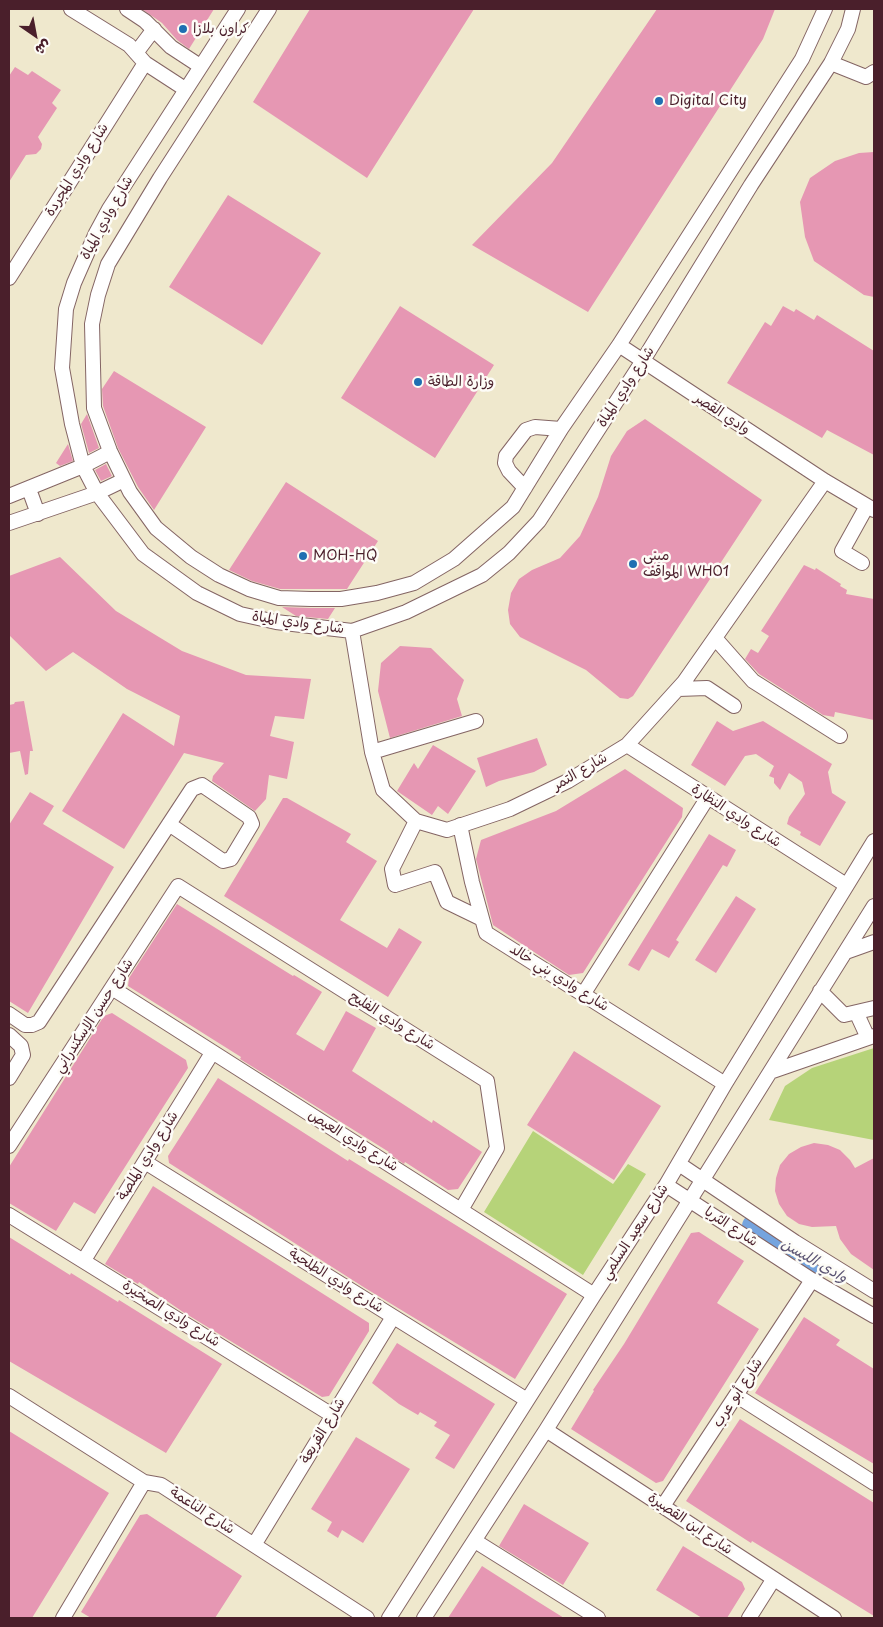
<!DOCTYPE html>
<meta charset="utf-8">
<style>
body{margin:0}
#map{position:relative;width:883px;height:1627px;overflow:hidden;background:#efe8cd;font-family:"Playpen Sans","Playpen Sans Arabic",sans-serif}
canvas{display:block}
.frame{position:absolute;inset:0;border:10px solid #4a1f2b;pointer-events:none}
.north{position:absolute;left:10px;top:10px;width:50px;height:50px;-webkit-text-stroke:4px #fdfcf7;paint-order:stroke;rotate:147deg;font-size:14px;font-weight:700;line-height:20px;text-align:center;color:#4a1f2b}
.north::after{content:'';display:block;margin:auto;width:18px;height:22px;background:#4a1f2b;clip-path:polygon(50% 0,100% 100%,50% 72%,0 100%)}
</style>
<div id="map">
<canvas width="883" height="1627"></canvas>
<div class="frame"></div>
<div class="north">ش</div>
</div>
<script>
const ctx = document.querySelector('canvas').getContext('2d');
ctx.lineJoin = 'round';
function fillPath(path, color) {
  ctx.fillStyle = color;
  ctx.fill(path, 'evenodd');
}
function poly(rows) {
  const path = new Path2D();
  for (const r of rows) {
    path.moveTo(r[0], r[1]);
    for (let i = 2; i < r.length; i += 2) path.lineTo(r[i], r[i + 1]);
  }
  return path;
}
function stroke(path, color, width, dash) {
  ctx.strokeStyle = color;
  ctx.lineWidth = width;
  ctx.lineCap = dash ? 'butt' : 'round';
  ctx.setLineDash(dash || []);
  ctx.stroke(path);
}
function write(font, color, halo, rows, align = 'center') {
  ctx.font = font + ' "Playpen Sans","Playpen Sans Arabic",sans-serif';
  ctx.lineWidth = 5;
  ctx.setLineDash([]);
  ctx.textBaseline = 'middle';
  ctx.strokeStyle = halo;
  ctx.fillStyle = color;
  for (const [text, x, y, turn = 0] of rows) {
    ctx.save();
    ctx.translate(x, y);
    ctx.rotate((+turn || 0) * Math.PI / 180);
    ctx.textAlign = isNaN(turn) ? turn : align;
    if (halo) ctx.strokeText(text, 0, 0);
    ctx.fillText(text, 0, 0);
    ctx.restore();
  }
}
fillPath(poly([
 [874,1048,874,1140,769,1120,785,1086,812,1068],
 [533,1131,613,1184,628,1164,646,1174,583,1275,484,1212]
]), '#b6d379');
stroke(poly([
 [754,1226,819,1264]
]), '#75a4de', 24);
fillPath(poly([
 [142,9,214,9,189,49,177,40,162,23],
 [310,9,474,9,367,178,253,102],
 [657,9,775,9,763,39,588,312,472,245,552,163],
 [15,67,28,75,32,71,61,90,52,103,57,108,38,137,42,144,41,149,36,154,26,155,9,182,9,76],
 [874,152,874,297,864,295,814,261,805,237,800,202,810,178,835,161,859,153],
 [228,195,321,253,262,345,169,287],
 [400,306,494,365,435,458,341,398],
 [783,306,794,312,796,309,814,320,817,315,874,351,874,455,827,430,822,438,727,383,765,322,771,326],
 [114,371,206,427,154,510,138,487,118,448,103,406,102,389],
 [87,414,99,448,89,453,81,424],
 [645,419,762,500,633,696,628,699,620,698,586,670,520,637,510,624,508,610,511,593,519,579,532,570,560,558,580,536,598,497,611,456,627,431],
 [68,444,73,461,60,466,56,463],
 [106,464,112,476,101,481,95,470],
 [286,482,378,541,347,589,280,589,252,581,229,570],
 [60,557,116,611,182,651,246,675,311,679,304,719,275,716,270,736,294,742,287,779,269,775,266,799,255,811,212,781,213,776,224,763,184,753,124,849,62,811,123,713,174,746,180,716,127,689,73,652,46,671,9,635,9,576],
 [804,565,815,570,816,568,841,584,840,586,847,590,846,594,874,599,874,720,835,712,834,717,823,715,759,674,745,659,751,649,758,653,769,636,761,631],
 [282,607,311,608,335,608,328,619,296,616],
 [400,646,431,648,464,680,457,699,462,716,390,738,378,691,381,663],
 [24,701,33,751,30,751,28,774,25,775,20,751,9,753,9,705,14,704,15,702],
 [717,721,733,731,763,721,832,764,828,772,832,793,846,802,820,846,800,835,801,832,787,824,789,817,805,794,802,782,789,773,780,790,774,783,774,778,769,776,774,766,756,754,745,756,725,786,691,765],
 [537,738,547,765,534,772,499,781,486,787,477,758],
 [433,745,476,771,448,814,438,806,432,815,397,791,414,763,418,769],
 [625,769,683,808,682,817,583,973,569,975,493,925,476,859,481,840,556,811],
 [30,792,54,806,43,824,114,867,28,1013,9,1001,9,825],
 [283,798,287,798,351,834,346,842,377,861,340,920,387,948,399,928,422,942,388,997,224,896],
 [709,834,736,850,727,867,723,865,676,940,679,942,669,958,652,949,639,971,628,965],
 [736,896,756,909,716,973,695,960],
 [177,904,293,976,294,975,322,992,296,1034,324,1051,346,1011,376,1028,352,1071,432,1123,433,1120,482,1152,458,1189,448,1190,405,1162,404,1164,388,1153,389,1152,240,1059,241,1057,128,986,129,978],
 [112,1013,186,1060,188,1068,95,1214,74,1202,56,1231,9,1203,9,1167,104,1016],
 [574,1051,661,1106,614,1180,527,1125],
 [218,1078,348,1161,349,1159,567,1294,515,1379,365,1288,169,1163,168,1156],
 [814,1143,828,1145,840,1150,850,1160,855,1168,874,1158,874,1270,851,1254,840,1239,836,1226,812,1227,799,1224,787,1216,779,1204,775,1191,776,1178,780,1165,789,1154,801,1147],
 [153,1186,369,1323,369,1331,329,1396,322,1397,183,1312,139,1282,138,1284,105,1264],
 [699,1232,744,1261,717,1303,759,1329,663,1481,656,1483,571,1429,594,1391,593,1390,624,1344,691,1233],
 [9,1237,70,1275,71,1273,118,1302,119,1300,222,1364,166,1453,9,1361],
 [804,1317,840,1340,836,1345,874,1369,874,1464,755,1393],
 [397,1343,495,1404,454,1469,435,1458,450,1435,434,1426,437,1422,420,1412,418,1415,399,1404,372,1383],
 [740,1419,874,1503,874,1616,752,1541,751,1543,686,1501],
 [9,1431,109,1493,32,1618,9,1618],
 [356,1437,410,1469,363,1543,342,1530,338,1538,327,1531,332,1522,311,1509],
 [524,1504,589,1543,563,1585,499,1546],
 [147,1514,242,1576,215,1618,91,1618,81,1612,140,1515],
 [683,1546,742,1582,745,1589,727,1618,702,1618,656,1590],
 [482,1566,532,1598,564,1618,448,1618]
]), '#e697b3');
const minor = poly([
 [71,9,129,45,145,63,185,89],
 [127,9,145,21,171,47,200,66],
 [238,9,109,209,96,233,74,283,66,309,62,368,72,424,83,466,97,493,143,554,197,593,240,614,276,622,352,631,406,612,482,575,509,553,539,521,642,362,751,185,831,63,848,29,853,9],
 [269,9,160,178,108,264,98,295,92,324,94,408,110,451,130,492,156,528,191,557,219,575,249,589,279,598,311,599,341,599,377,593,414,583,454,559,513,507,561,429,619,345,802,59,825,9],
 [136,53,154,29],
 [831,63,866,77,874,72],
 [9,278,145,63],
 [619,345,825,481,874,510],
 [525,488,509,471,505,463,506,456,526,430,535,427,561,429],
 [29,489,38,514],
 [9,496,83,466,110,452],
 [9,523,97,493,124,480],
 [862,563,842,551,867,506],
 [352,631,372,752,383,790,416,821,447,830,510,809,568,781,627,745,684,682,825,481],
 [715,638,753,681,840,736],
 [678,689,707,688,734,706],
 [627,745,846,885],
 [372,752,476,721],
 [416,821,392,869,395,885,435,872,447,902,482,919],
 [460,825,472,882,486,933,725,1084],
 [846,952,874,942],
 [112,988,594,1295],
 [820,991,844,1015,874,1008],
 [584,993,708,797],
 [9,1014,25,1025,32,1025,39,1022,169,824,192,789,202,785,249,817,252,824,231,859,223,861,169,824],
 [857,1014,868,1038],
 [9,1035,21,1046,23,1055,9,1078],
 [773,1071,874,1036],
 [9,1146,178,886,487,1081,497,1148,461,1210],
 [145,1162,527,1400],
 [679,1164,795,1242,874,1291],
 [666,1185,812,1280,874,1316],
 [9,1215,332,1415],
 [84,1260,212,1053],
 [9,1396,144,1482,161,1485,367,1618],
 [737,1396,874,1483],
 [546,1430,834,1618],
 [663,1506,812,1280],
 [475,1541,598,1618],
 [254,1545,393,1317],
 [63,1618,144,1482],
 [389,1618,594,1295,666,1185,725,1084,874,841],
 [424,1618,546,1430,874,906],
 [749,1618,773,1580]
]);
stroke(minor, '#846564', 16);
stroke(minor, '#fff', 14);
for (const [x, y, r, color] of [
 [183,29,5,"#1f6fb2"],
 [659,101,5,"#1f6fb2"],
 [418,382,5,"#1f6fb2"],
 [303,556,5,"#1f6fb2"],
 [633,564,5,"#1f6fb2"]
]) {
  const dot = new Path2D();
  dot.arc(x, y, r, 0, 2 * Math.PI);
  ctx.fillStyle = color;
  ctx.fill(dot);
  stroke(dot, '#fdfcf7', 2);
}
write('14px', '#4a1f2b', '#fdfcf7', [
 ["كراون بلازا",193,29],
 ["Digital City",669,101],
 ["وزارة الطاقة",428,382],
 ["MOH-HQ",313,556],
 ["مبنى",643,556],
 ["المواقف WH01",643,572]
], 'left');
write('14px', '#4a1f2b', '#fdfcf7', [
 ["شارع وادي المجردة",77,170,-58],
 ["شارع وادي المياة",107,218,-61],
 ["شارع وادي المياة",626,387,-57],
 ["وادي القصر",722,414,33],
 ["شارع وادي المياة",298,623,8],
 ["شارع التمر",580,772,-30],
 ["شارع وادي النظارة",736,816,33],
 ["شارع وادي بني خالد",559,978,32],
 ["شارع حسن الإسكندراني",94,1016,-57],
 ["شارع وادي الفليح",392,1021,32],
 ["شارع وادي العيص",353,1141,32],
 ["شارع وادي الملصة",148,1156,-58],
 ["شارع الثريا",731,1227,33],
 ["شارع سعيد السلمي",635,1232,-57],
 ["شارع وادي الطلحية",336,1281,32],
 ["شارع وادي الصخيرة",171,1314,32],
 ["شارع أبو عرب",738,1393,-57],
 ["شارع القريعة",323,1431,-59],
 ["شارع الناعمة",202,1511,33],
 ["شارع ابن القصيرة",690,1524,34]
]);
write('italic 15px', '#5b5473', '#fdfcf7', [
 ["وادي الليسن",814,1261,30]
]);
</script>
